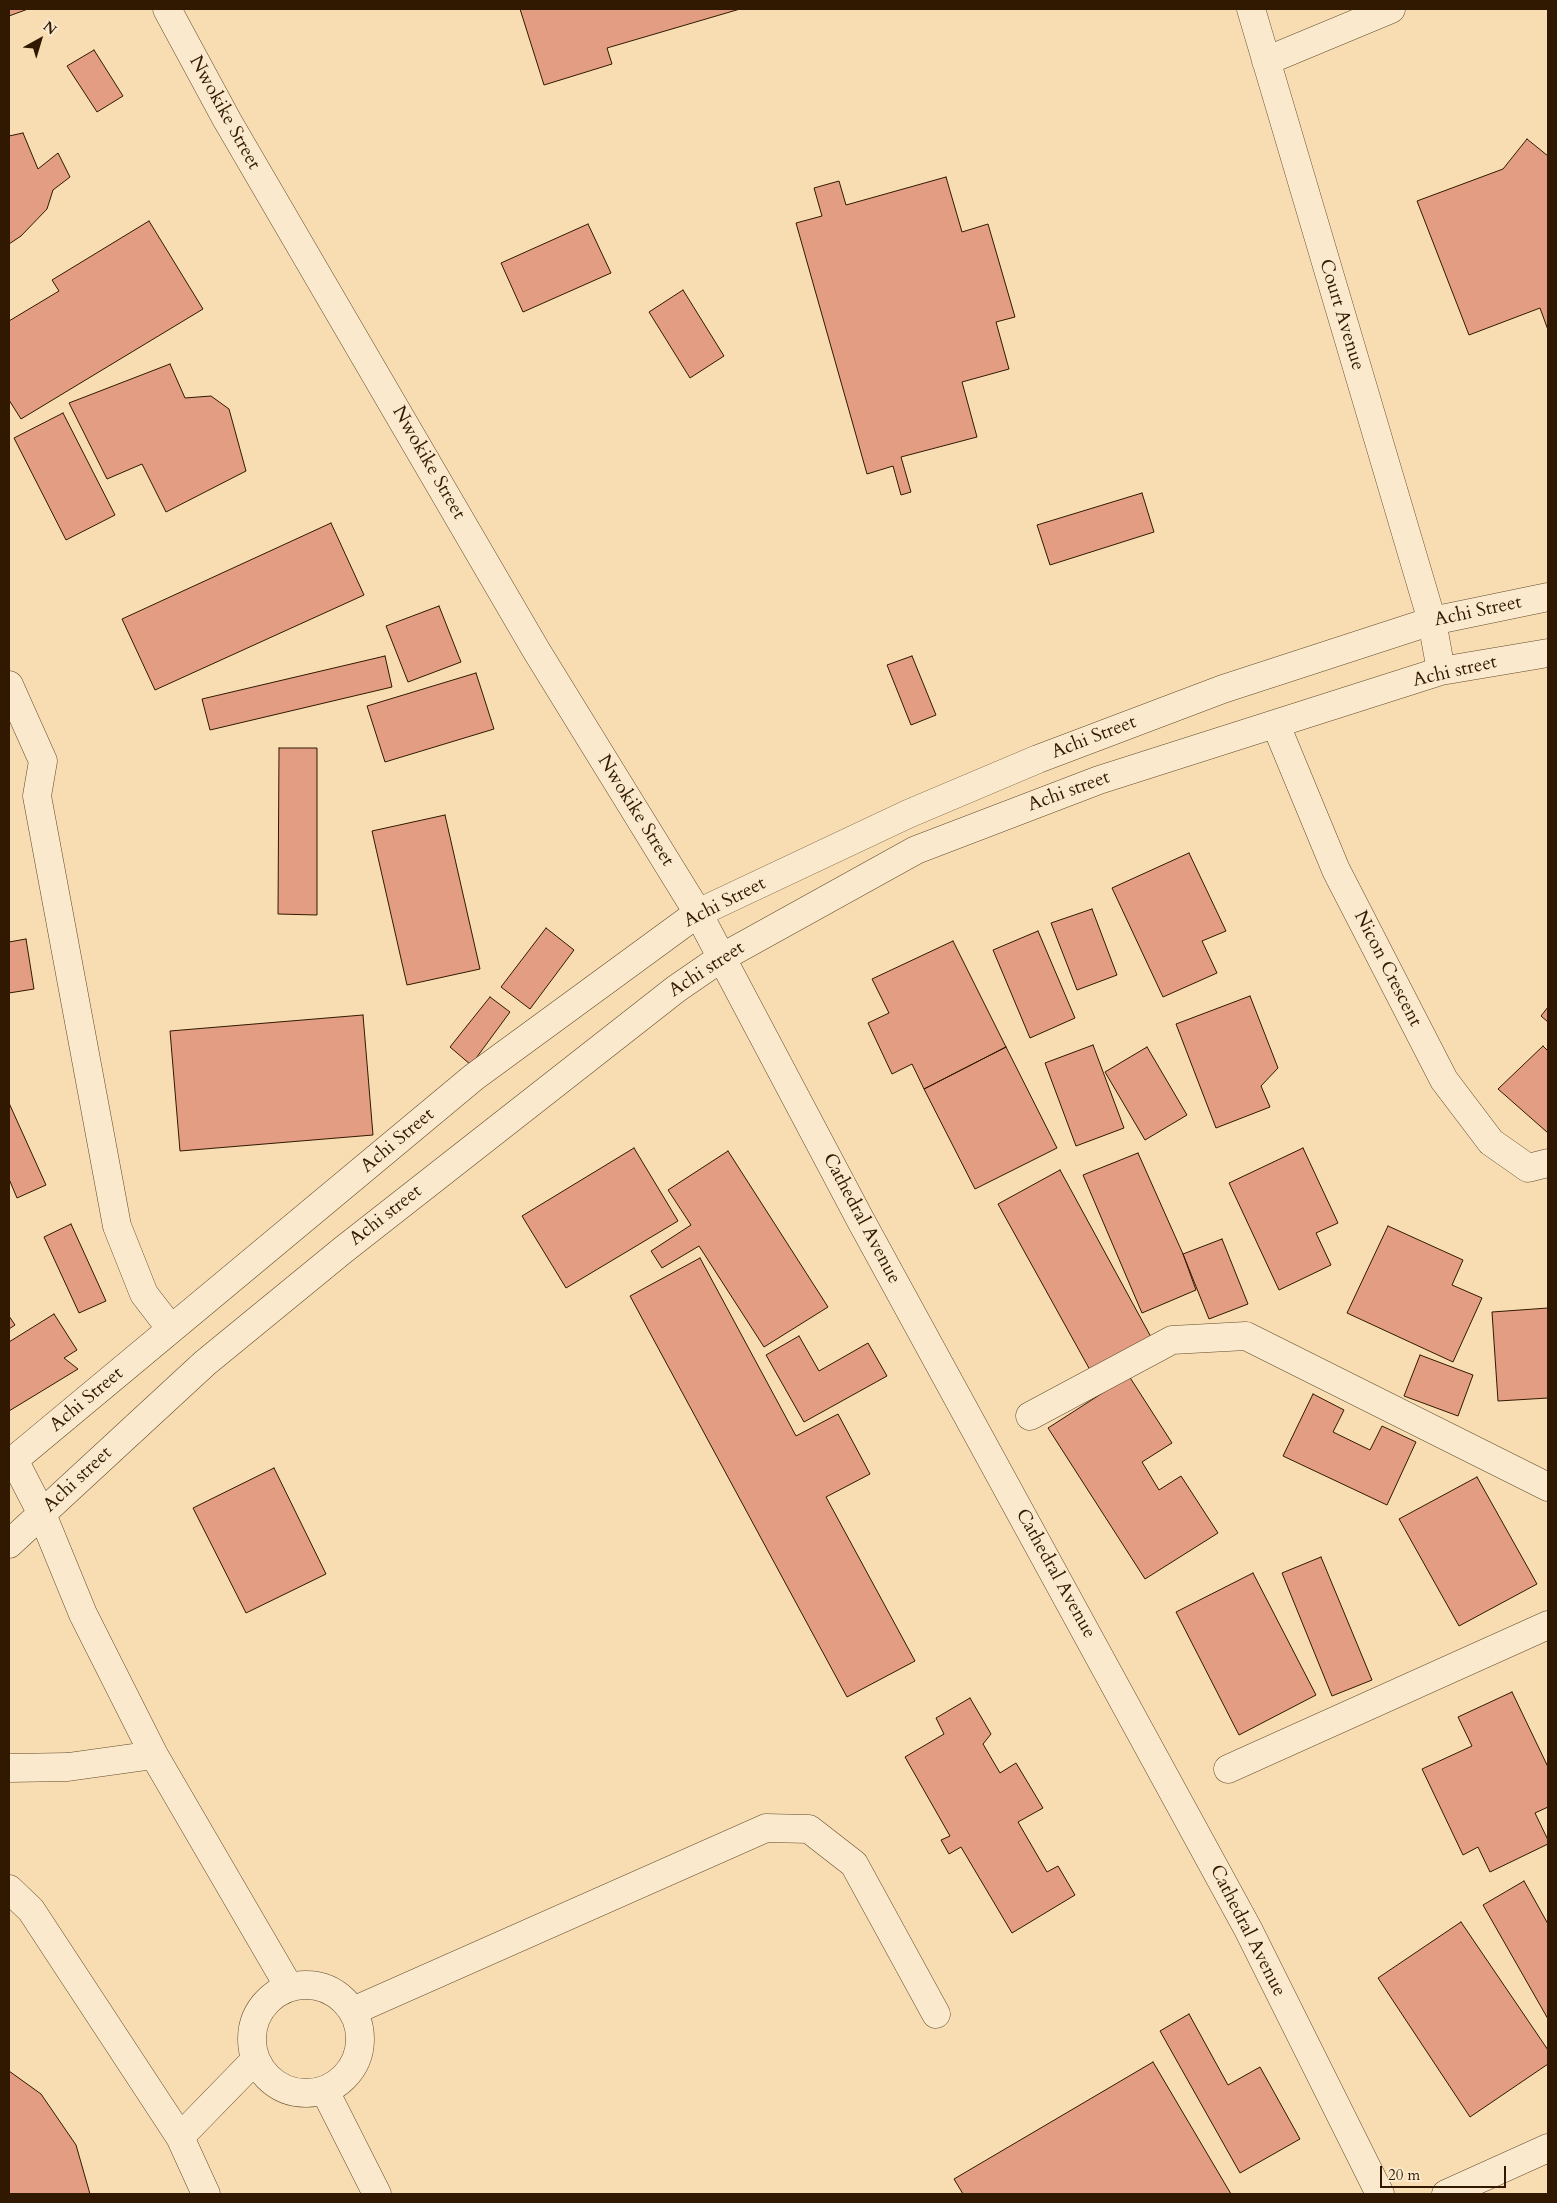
<!DOCTYPE html>
<style>
body{margin:0}
#map{position:relative;width:1557px;height:2203px;overflow:hidden;background:#f7ddb1;font-family:Cardo,serif}
canvas{display:block}
.frame{position:absolute;inset:0;border:10px solid #301900;pointer-events:none}
.north{position:absolute;left:15px;top:15px;width:50px;height:50px;-webkit-text-stroke:4px #fae9cc;paint-order:stroke;rotate:39deg;font-size:14px;font-weight:700;line-height:20px;text-align:center;color:#301900}
.north::after{content:'';display:block;margin:auto;width:18px;height:22px;background:#301900;clip-path:polygon(50% 0,100% 100%,50% 72%,0 100%)}
.scale{position:absolute;left:1380px;top:2166px;width:126px;height:22px;box-sizing:border-box;border:2px solid #301900;border-top:0;padding-left:6px;font-size:15px;line-height:18px;white-space:nowrap;color:#301900;-webkit-text-stroke:4px #fae9cc;paint-order:stroke}
</style>
<div id="map">
<canvas width="1557" height="2203"></canvas>
<div class="frame"></div>
<div class="north">N</div>
<div class="scale">20 m</div>
</div>
<script>
const ctx = document.querySelector('canvas').getContext('2d');
ctx.lineJoin = 'round';
function fillPath(path, color) {
  ctx.fillStyle = color;
  ctx.fill(path, 'evenodd');
}
function poly(rows) {
  const path = new Path2D();
  for (const r of rows) {
    if (r.length === 3) {
      path.moveTo(r[0] + r[2], r[1]);
      path.arc(r[0], r[1], r[2], 0, 2 * Math.PI);
      continue;
    }
    path.moveTo(r[0], r[1]);
    for (let i = 2; i < r.length; i += 2) path.lineTo(r[i], r[i + 1]);
  }
  return path;
}
function stroke(path, color, width, dash) {
  ctx.strokeStyle = color;
  ctx.lineWidth = width;
  ctx.lineCap = dash ? 'butt' : 'round';
  ctx.setLineDash(dash || []);
  ctx.stroke(path);
}
function write(font, color, halo, rows, align = 'center') {
  ctx.font = font + ' Cardo,serif';
  ctx.lineWidth = 4;
  ctx.setLineDash([]);
  ctx.textBaseline = 'middle';
  ctx.strokeStyle = halo;
  ctx.fillStyle = color;
  for (const [text, x, y, turn = 0] of rows) {
    ctx.save();
    ctx.translate(x, y);
    ctx.rotate((+turn || 0) * Math.PI / 180);
    ctx.textAlign = isNaN(turn) ? turn : align;
    if (halo) ctx.strokeText(text, 0, 0);
    ctx.fillText(text, 0, 0);
    ctx.restore();
  }
}
const building = poly([
 [9,9,28,9,9,16,9,9],
 [520,9,740,9,607,48,612,64,544,85,520,9],
 [94,50,123,96,97,112,67,66,94,50],
 [23,133,38,169,58,153,70,177,53,190,47,209,21,236,9,244,9,136,23,133],
 [1527,139,1548,156,1548,330,1540,308,1469,335,1417,201,1503,169,1527,139],
 [946,177,962,232,988,224,1015,317,996,322,1009,369,962,382,977,437,901,457,911,492,901,495,893,466,867,474,796,223,822,216,814,188,839,181,846,205,946,177],
 [149,221,203,309,21,419,9,400,9,321,59,291,52,280,149,221],
 [588,224,611,273,523,312,501,263,588,224],
 [683,290,724,356,690,378,649,312,683,290],
 [170,364,185,398,211,396,229,409,246,471,166,512,142,464,107,479,69,403,170,364],
 [63,413,115,515,66,540,14,438,63,413],
 [1142,493,1154,532,1050,565,1037,525,1142,493],
 [331,523,364,595,155,690,122,619,331,523],
 [439,606,461,662,408,682,386,626,439,606],
 [385,656,392,687,210,730,202,699,385,656],
 [912,656,936,715,911,725,887,665,912,656],
 [476,673,494,729,385,762,367,706,476,673],
 [279,748,317,748,317,915,278,914,279,748],
 [445,815,480,969,407,985,372,831,445,815],
 [1189,853,1226,931,1202,941,1217,973,1163,997,1112,888,1189,853],
 [1092,909,1117,975,1077,990,1051,923,1092,909],
 [546,928,574,950,530,1009,501,987,546,928],
 [1038,931,1075,1018,1030,1038,993,950,1038,931],
 [26,939,34,989,9,993,9,942,26,939],
 [953,941,1006,1047,924,1089,912,1064,892,1074,868,1023,889,1013,872,979,953,941],
 [1250,996,1278,1068,1261,1086,1270,1107,1216,1128,1176,1024,1250,996],
 [490,997,510,1012,471,1065,450,1047,490,997],
 [1548,1007,1548,1022,1541,1016,1548,1007],
 [363,1015,373,1135,180,1151,170,1031,363,1015],
 [1093,1045,1124,1128,1076,1146,1045,1063,1093,1045],
 [1543,1046,1548,1051,1548,1133,1498,1089,1543,1046],
 [1006,1047,1057,1148,975,1189,924,1089,1006,1047],
 [1147,1047,1187,1115,1145,1140,1105,1072,1147,1047],
 [9,1103,46,1185,17,1198,9,1179,9,1103],
 [634,1148,678,1221,566,1288,522,1216,634,1148],
 [1303,1148,1338,1223,1316,1233,1331,1265,1279,1290,1229,1183,1303,1148],
 [728,1151,828,1307,764,1347,699,1246,662,1268,651,1251,691,1225,668,1190,728,1151],
 [1138,1153,1183,1254,1196,1290,1142,1313,1083,1175,1138,1153],
 [1060,1170,1151,1337,1090,1370,998,1204,1060,1170],
 [71,1224,106,1301,79,1313,44,1237,71,1224],
 [1388,1226,1463,1260,1452,1285,1482,1298,1453,1362,1347,1313,1388,1226],
 [1222,1239,1248,1304,1209,1319,1183,1254,1222,1239],
 [700,1258,796,1436,838,1414,870,1474,826,1497,915,1661,847,1697,630,1296,700,1258],
 [1548,1308,1548,1398,1498,1401,1492,1312,1548,1308],
 [54,1314,77,1350,64,1358,78,1369,9,1411,9,1342,54,1314],
 [9,1316,15,1325,9,1329,9,1316],
 [799,1336,819,1371,868,1343,887,1376,804,1422,766,1355,799,1336],
 [1420,1355,1473,1375,1458,1416,1404,1396,1420,1355],
 [1129,1376,1172,1443,1142,1462,1159,1490,1181,1476,1218,1533,1145,1579,1048,1428,1129,1376],
 [1313,1394,1344,1410,1333,1432,1370,1450,1382,1426,1416,1442,1387,1505,1283,1456,1313,1394],
 [274,1468,326,1574,246,1613,193,1508,274,1468],
 [1477,1477,1537,1584,1459,1626,1399,1519,1477,1477],
 [1321,1557,1372,1680,1332,1696,1282,1573,1321,1557],
 [1253,1573,1316,1695,1239,1735,1176,1612,1253,1573],
 [1512,1692,1548,1767,1548,1807,1535,1813,1548,1840,1548,1844,1490,1872,1478,1847,1463,1855,1422,1769,1472,1746,1458,1717,1512,1692],
 [970,1698,991,1734,983,1744,1000,1773,1016,1763,1043,1808,1018,1822,1047,1872,1058,1866,1075,1895,1012,1933,961,1847,949,1854,941,1840,950,1836,905,1757,944,1734,936,1718,970,1698],
 [1524,1881,1548,1924,1548,2019,1483,1905,1524,1881],
 [1461,1922,1548,2050,1548,2064,1470,2117,1378,1978,1461,1922],
 [1189,2014,1228,2085,1260,2067,1300,2139,1240,2173,1160,2031,1189,2014],
 [1153,2062,1231,2194,963,2194,954,2179,1153,2062],
 [9,2071,41,2094,76,2145,90,2194,9,2194,9,2071]
]);
fillPath(building, '#e39d83');
stroke(building, '#301900', 1);
const minor = poly([
 [167,9,227,120,536,650,698,913,860,1219,1248,1929,1380,2194],
 [1251,9,1432,621,1441,671],
 [1266,61,1391,9],
 [9,685,43,761,37,796,117,1226,144,1294,171,1329],
 [1276,725,1336,870,1444,1080,1491,1142,1528,1168,1548,1163],
 [1030,1416,1172,1340,1246,1336,1548,1487],
 [14,1460,42,1514,83,1614,154,1755,289,1987],
 [9,1464,474,1077,698,913,908,814,1038,759,1223,689,1432,621,1548,597],
 [9,1544,205,1363,343,1250,676,989,721,958,916,850,1099,780,1441,671,1548,653],
 [9,1768,68,1767,154,1755],
 [1228,1769,1548,1625],
 [9,1889,31,1910,180,2137,206,2194],
 [306,2039,54],
 [353,2011,766,1828,809,1829,854,1864,936,2014],
 [325,2091,377,2194],
 [180,2137,255,2060],
 [1446,2194,1548,2148]
]);
stroke(minor, '#624a2c', 29);
stroke(minor, '#fae9cc', 28);
write('19px', '#301900', '#fae9cc', [
 ["Nwokike Street",224,113,61],
 ["Court Avenue",1341,315,73],
 ["Nwokike Street",428,463,60],
 ["Achi Street",1478,612,-12],
 ["Achi street",1455,672,-13],
 ["Achi Street",1094,738,-21],
 ["Achi street",1069,792,-20],
 ["Nwokike Street",635,811,58],
 ["Achi Street",725,903,-27],
 ["Nicon Crescent",1387,969,63],
 ["Achi street",707,970,-33],
 ["Achi Street",398,1141,-40],
 ["Achi street",386,1216,-38],
 ["Cathedral Avenue",861,1219,62],
 ["Achi Street",87,1400,-40],
 ["Achi street",78,1480,-43],
 ["Cathedral Avenue",1055,1574,61],
 ["Cathedral Avenue",1247,1931,63]
]);
</script>
